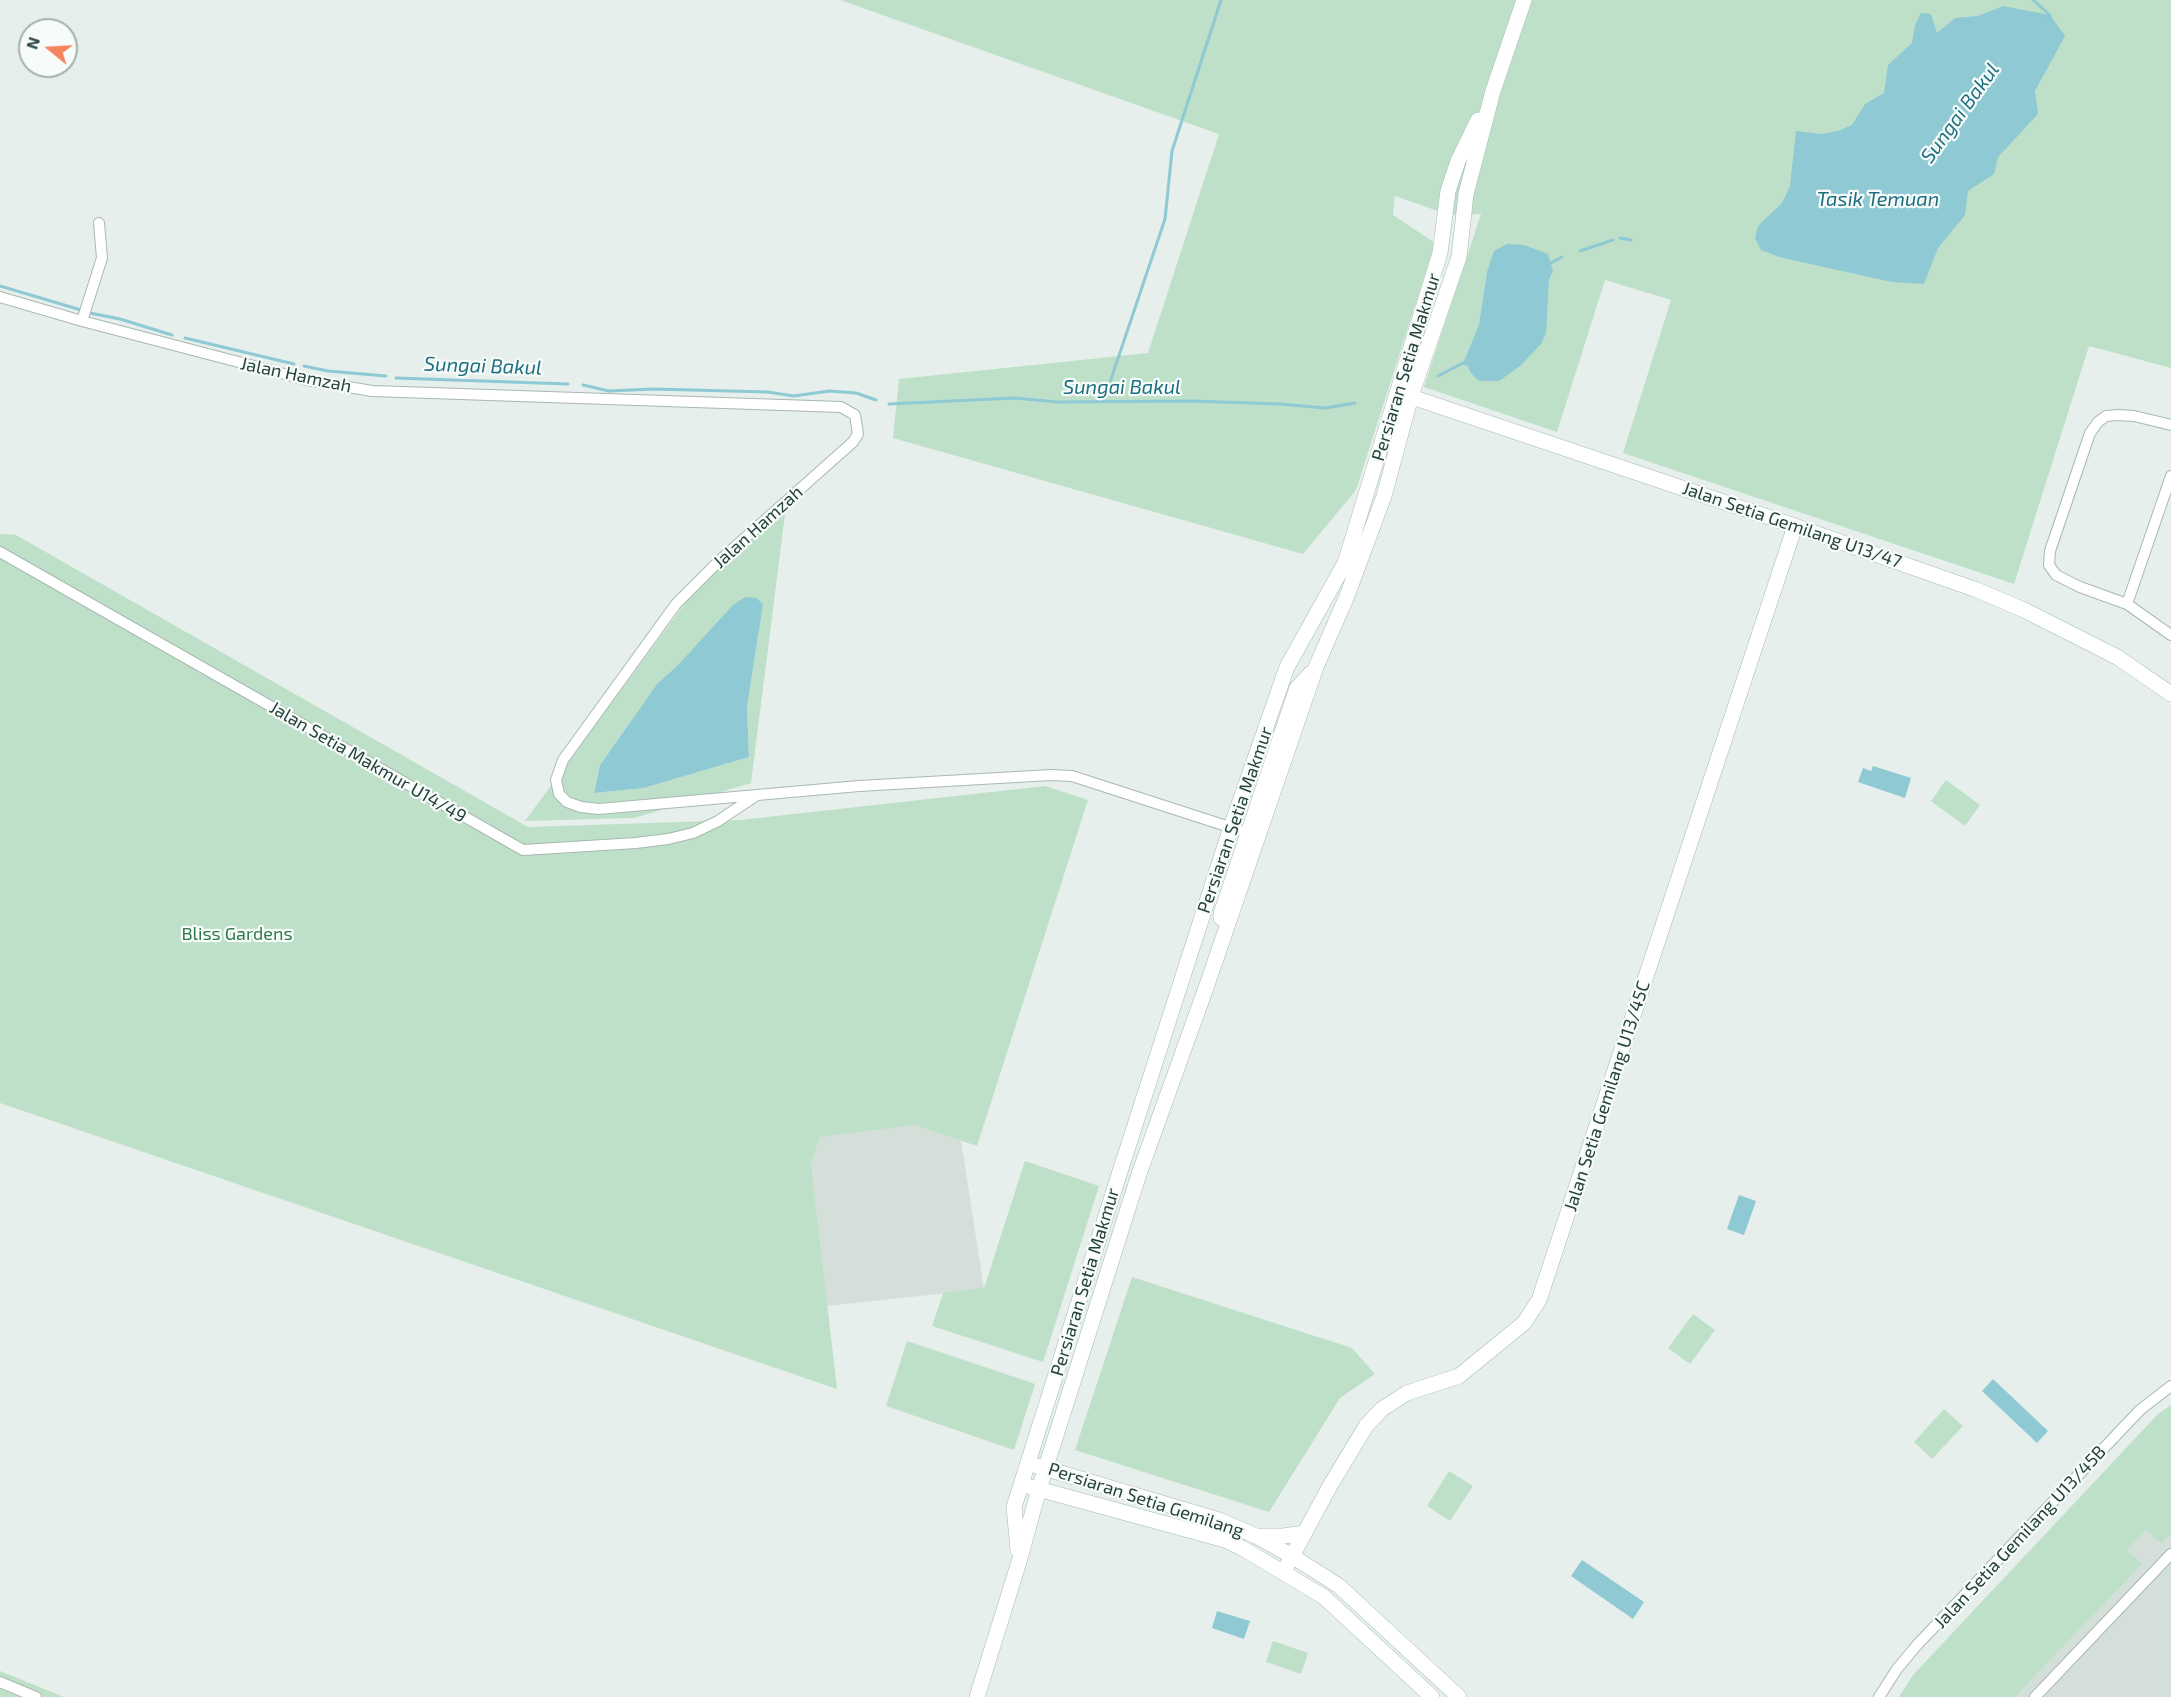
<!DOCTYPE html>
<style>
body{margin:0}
#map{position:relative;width:2171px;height:1697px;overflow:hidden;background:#e6efeb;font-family:"Exo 2",sans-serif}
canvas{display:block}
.north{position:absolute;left:18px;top:18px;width:60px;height:60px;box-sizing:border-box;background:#f7fbf9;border:2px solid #a3b1ad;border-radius:50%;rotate:288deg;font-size:16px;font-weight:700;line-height:24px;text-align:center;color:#24423a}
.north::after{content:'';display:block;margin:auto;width:21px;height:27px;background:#f4845f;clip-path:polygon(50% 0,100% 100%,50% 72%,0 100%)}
</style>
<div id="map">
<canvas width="2171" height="1697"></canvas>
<div class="north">N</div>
</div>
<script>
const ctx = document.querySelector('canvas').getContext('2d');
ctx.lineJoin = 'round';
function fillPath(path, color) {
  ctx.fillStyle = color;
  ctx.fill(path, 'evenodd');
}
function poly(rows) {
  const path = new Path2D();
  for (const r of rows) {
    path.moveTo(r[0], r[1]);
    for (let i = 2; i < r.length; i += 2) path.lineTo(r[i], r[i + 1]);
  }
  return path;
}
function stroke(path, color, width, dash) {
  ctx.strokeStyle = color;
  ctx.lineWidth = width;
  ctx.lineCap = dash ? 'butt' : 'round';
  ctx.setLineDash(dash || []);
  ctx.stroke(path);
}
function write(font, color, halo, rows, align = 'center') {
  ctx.font = font + ' "Exo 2",sans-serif';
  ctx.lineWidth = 4.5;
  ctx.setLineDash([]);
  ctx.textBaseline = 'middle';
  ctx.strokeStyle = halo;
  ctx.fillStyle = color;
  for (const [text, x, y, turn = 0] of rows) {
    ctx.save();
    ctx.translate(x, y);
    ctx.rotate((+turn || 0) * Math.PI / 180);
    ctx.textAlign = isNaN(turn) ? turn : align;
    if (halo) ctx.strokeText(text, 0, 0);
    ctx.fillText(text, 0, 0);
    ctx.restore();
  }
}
fillPath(poly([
 [915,1125,961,1140,984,1289,827,1306,811,1164,820,1136],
 [2146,1530,2161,1544,2171,1534,2171,1697,2015,1697,2141,1564,2127,1550]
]), '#d4dfda');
fillPath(poly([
 [840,0,2171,0,2171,368,2089,346,2014,584,1623,453,1671,300,1605,280,1557,432,1424,387,1481,214,1449,215,1395,196,1393,215,1435,243,1356,490,1303,554,893,438,899,379,1148,353,1219,134],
 [1553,271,1549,280,1548,291,1461,363,1465,359,1479,324,1487,272],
 [786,506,751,783,634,818,525,821,694,591],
 [759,631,747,707,749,757,644,788,594,793,600,765,657,684,680,663],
 [0,534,16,535,528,827,740,820,1045,786,1088,800,977,1146,915,1125,820,1137,811,1164,837,1389,0,1103],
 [1946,780,1980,805,1965,826,1931,801],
 [1025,1161,1099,1186,1043,1362,932,1326,943,1293,984,1288],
 [1132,1277,1352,1348,1375,1374,1340,1398,1269,1512,1075,1450],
 [1693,1314,1715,1330,1690,1364,1668,1348],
 [907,1341,1035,1384,1014,1450,886,1406],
 [2171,1405,2171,1534,2161,1544,2146,1530,2127,1550,2142,1564,2015,1697,1899,1697,1913,1675,2158,1414],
 [1944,1409,1963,1426,1932,1459,1914,1442],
 [1449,1471,1473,1486,1450,1521,1427,1506],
 [1273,1641,1308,1653,1301,1674,1266,1662],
 [0,1671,64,1697,0,1697]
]), '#bfe0c8');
fillPath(poly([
 [2003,6,2050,15,2065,36,2035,91,2038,114,1998,157,1994,174,1968,191,1965,215,1938,248,1924,284,1892,282,1779,257,1761,250,1755,238,1758,226,1782,203,1790,186,1796,131,1822,134,1838,131,1852,125,1865,104,1884,93,1888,65,1912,43,1915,25,1921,13,1931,14,1937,33,1955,18,1978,16],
 [1507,244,1524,245,1548,254,1553,271,1549,280,1546,333,1541,344,1520,366,1499,381,1479,381,1470,372,1468,366,1460,364,1465,359,1479,324,1487,272,1494,251],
 [745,597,756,598,763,604,747,707,749,757,644,788,594,793,600,765,657,684,680,663,733,605],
 [1873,766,1911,778,1905,798,1858,782,1863,768,1871,771],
 [1739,1195,1756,1201,1744,1235,1727,1229],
 [1993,1379,2048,1431,2037,1443,1982,1391],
 [1582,1560,1644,1602,1633,1619,1571,1576],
 [1217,1611,1250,1621,1244,1639,1212,1628]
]), '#8ec9d4');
stroke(poly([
 [2033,0,2050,15,2048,17],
 [1620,238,1631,240],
 [1580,251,1613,240],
 [1549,264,1562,257],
 [0,286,81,310],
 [90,313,120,319,172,335],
 [185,338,294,364],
 [304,366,328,371,386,376],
 [1438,376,1463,363],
 [396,378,568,384],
 [583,385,609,391,653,389,767,392,794,396,829,391,856,393,876,400],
 [1104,400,1165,219,1172,151,1221,0],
 [889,404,1015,398,1057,402,1192,401,1279,404,1326,408,1355,403]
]), '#8ec9d4', 3);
const street = poly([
 [0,297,82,321,307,380,372,391,841,407,855,415,858,434,853,442,720,560,676,604,563,760,556,780,559,794,567,802,581,807,599,809,859,786,1051,775,1072,776,1248,833],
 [82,321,102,258,99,223],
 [2171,425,2134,416,2118,415,2106,416,2098,422,2090,433,2050,551,2049,565,2056,575,2080,587,2127,604,2171,635],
 [0,552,523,850,636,843,668,839,693,833,718,821,757,795],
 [2127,604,2171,476],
 [0,1682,36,1697],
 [1879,1697,1897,1669,1917,1645,2140,1410,2171,1386],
 [2035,1697,2171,1554]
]);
const secondary = poly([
 [1403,394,1795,526,1977,590,2024,610,2117,657,2171,694],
 [1221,918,1221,914,1297,688,1311,673],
 [1037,1466,1219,1520,1256,1536,1292,1556,1339,1586,1459,1697],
 [1031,1487,1225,1540,1242,1548,1324,1597,1432,1697],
 [1260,1536,1283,1536,1305,1533],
 [1018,1550,1014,1507,1116,1184,1231,827,1287,667,1345,563,1440,253,1448,191,1458,161,1478,120],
 [1284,1571,1331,1484,1366,1426,1382,1409,1407,1393,1459,1376,1524,1323,1539,1300,1795,526],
 [977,1697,1019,1562,1039,1489,1139,1174,1207,985,1316,667,1347,596,1384,496,1411,396,1459,257,1466,194,1493,91,1524,0]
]);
stroke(street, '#a8b8b2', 12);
stroke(secondary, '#a4bbb3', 16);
stroke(street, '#fff', 10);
stroke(secondary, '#fff', 15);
write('18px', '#24423a', '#f7fbf9', [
 ["Persiaran Setia Makmur",1406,367,-73],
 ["Jalan Hamzah",296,375,12],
 ["Jalan Setia Gemilang U13/47",1792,525,19],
 ["Jalan Hamzah",758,527,-42],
 ["Jalan Setia Makmur U14/49",368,762,30],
 ["Persiaran Setia Makmur",1235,820,-71],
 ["Jalan Setia Gemilang U13/45C",1607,1096,-72],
 ["Persiaran Setia Makmur",1085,1282,-73],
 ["Persiaran Setia Gemilang",1146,1500,18],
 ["Jalan Setia Gemilang U13/45B",2020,1537,-47]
]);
write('18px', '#2d7a4b', '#f7fbf9', [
 ["Bliss Gardens",237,934]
]);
write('italic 20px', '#1c6f80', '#f7fbf9', [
 ["Sungai Bakul",1960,113,-54],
 ["Tasik Temuan",1878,199],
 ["Sungai Bakul",483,366,2],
 ["Sungai Bakul",1122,387]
]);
</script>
